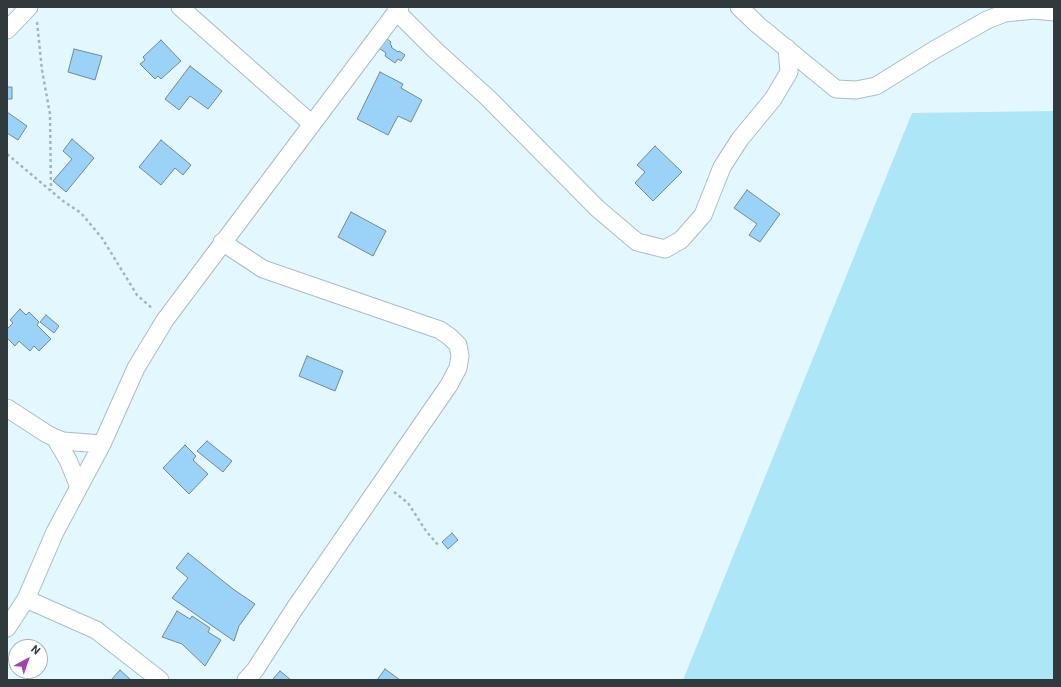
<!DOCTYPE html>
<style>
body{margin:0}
#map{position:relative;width:1061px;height:687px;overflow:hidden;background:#e2f8fe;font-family:Roboto,sans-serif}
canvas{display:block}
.frame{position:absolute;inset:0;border:8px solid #30393b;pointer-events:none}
.north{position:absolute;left:8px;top:639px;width:40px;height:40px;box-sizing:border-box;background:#fff;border:1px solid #acb0b1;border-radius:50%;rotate:40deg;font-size:11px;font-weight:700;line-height:16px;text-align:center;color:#30393b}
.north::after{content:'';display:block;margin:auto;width:14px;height:18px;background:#a244ad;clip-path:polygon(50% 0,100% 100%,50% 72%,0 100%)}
</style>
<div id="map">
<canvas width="1061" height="687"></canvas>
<div class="frame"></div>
<div class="north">N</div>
</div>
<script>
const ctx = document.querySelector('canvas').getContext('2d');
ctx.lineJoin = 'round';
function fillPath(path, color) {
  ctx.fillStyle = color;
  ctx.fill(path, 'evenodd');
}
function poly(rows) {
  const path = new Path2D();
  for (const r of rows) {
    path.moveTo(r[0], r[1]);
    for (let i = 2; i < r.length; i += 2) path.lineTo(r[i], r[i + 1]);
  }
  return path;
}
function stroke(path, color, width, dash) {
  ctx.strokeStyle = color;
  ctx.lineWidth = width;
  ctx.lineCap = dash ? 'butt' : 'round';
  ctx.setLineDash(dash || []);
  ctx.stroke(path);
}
fillPath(poly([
 [1054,111,1054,680,683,680,912,113]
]), '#ade6f6');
const building = poly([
 [386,38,391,42,390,44,392,46,391,47,398,52,399,51,405,55,401,61,398,59,395,63,385,56,386,53,379,48,386,38],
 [161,40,181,61,161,79,158,76,155,79,140,64,145,60,143,57,161,40],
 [74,49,102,56,95,80,68,72,74,49],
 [190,66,222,91,208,109,190,96,179,110,165,99,190,66],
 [380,72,403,84,401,88,422,100,411,122,398,116,388,135,357,119,380,72],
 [7,87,12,87,12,99,7,99,7,87],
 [7,112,27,126,18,140,7,133,7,112],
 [72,139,94,158,66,192,53,181,72,159,63,151,72,139],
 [161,140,191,165,183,175,175,168,161,185,139,167,161,140],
 [655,146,682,172,653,201,635,183,645,172,637,165,655,146],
 [747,190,780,214,760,242,749,235,757,224,734,208,747,190],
 [351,212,386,231,373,256,338,237,351,212],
 [20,309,26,315,29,312,39,322,37,325,51,339,39,351,34,346,30,351,19,341,15,346,7,338,7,329,13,323,10,320,20,309],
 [46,315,59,326,54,333,40,322,46,315],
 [307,356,343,371,335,391,299,376,307,356],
 [207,441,232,461,223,472,197,451,207,441],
 [185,445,196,456,193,460,208,474,189,494,163,468,185,445],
 [452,533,458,540,448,549,442,542,452,533],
 [188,553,233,589,255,604,239,626,234,641,172,598,188,578,176,568,188,553],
 [177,611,190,619,192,616,210,628,208,632,221,640,205,666,182,644,162,637,177,611],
 [385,669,400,680,377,680,385,669],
 [120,670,131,680,111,680,120,670],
 [280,671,291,680,272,680,280,671]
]);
fillPath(building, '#9ad3f7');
stroke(building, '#778792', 1);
const minor = poly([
 [180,7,312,124],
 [739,7,758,25,836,89,856,90,876,86,934,50,987,20,1005,13,1034,10,1054,12],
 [396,11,435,50,487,97,598,209,637,242,665,249,681,240,703,215,722,167,740,139,773,99,789,72,787,48],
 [7,30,29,7],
 [222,242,263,269,440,330,450,337,458,345,460,356,458,368,449,385,295,608,255,670,246,680],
 [7,408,47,434,55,438,63,441,102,444],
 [55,438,68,460,79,487],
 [26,599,96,630,160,680],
 [7,628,26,599,55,532,102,444,136,368,165,320,400,7]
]);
stroke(minor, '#a9bec4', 19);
stroke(poly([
 [37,22,42,70,50,114,51,190],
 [7,154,63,201,81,213,102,238,137,295,153,309],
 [394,492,408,503,426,531,439,546]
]), '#a4b6ba', 2.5, [3, 3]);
stroke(minor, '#fff', 17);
</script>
